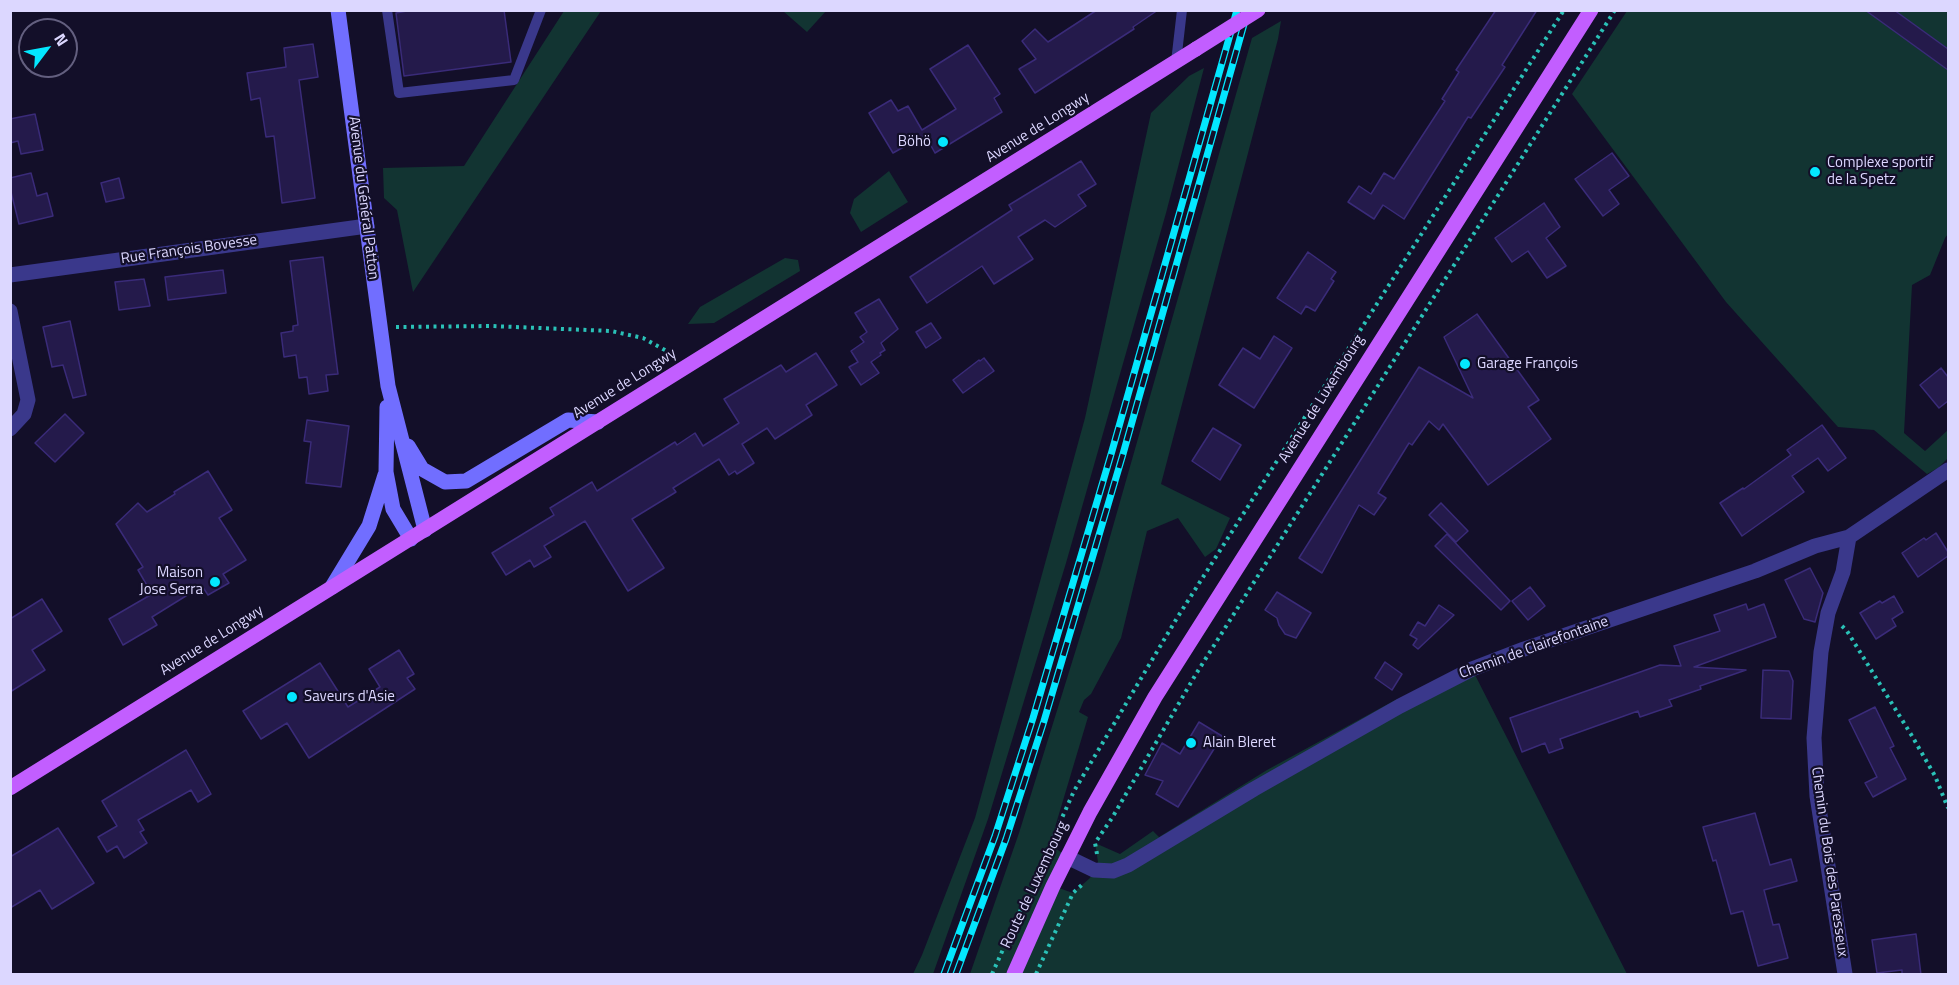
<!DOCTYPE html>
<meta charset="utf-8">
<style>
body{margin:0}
#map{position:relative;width:1959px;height:985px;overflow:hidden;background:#130f29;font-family:"Titillium Web",sans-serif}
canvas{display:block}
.frame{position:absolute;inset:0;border:12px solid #dcd7ff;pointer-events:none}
.north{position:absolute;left:18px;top:18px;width:60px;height:60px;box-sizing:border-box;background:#130f29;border:2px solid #635f7f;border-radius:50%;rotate:58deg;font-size:16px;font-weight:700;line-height:24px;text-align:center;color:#dcd7ff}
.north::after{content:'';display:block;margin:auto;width:21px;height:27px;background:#03e7ff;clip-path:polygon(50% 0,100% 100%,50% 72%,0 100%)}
</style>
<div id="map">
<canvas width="1959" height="985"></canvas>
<div class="frame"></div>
<div class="north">N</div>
</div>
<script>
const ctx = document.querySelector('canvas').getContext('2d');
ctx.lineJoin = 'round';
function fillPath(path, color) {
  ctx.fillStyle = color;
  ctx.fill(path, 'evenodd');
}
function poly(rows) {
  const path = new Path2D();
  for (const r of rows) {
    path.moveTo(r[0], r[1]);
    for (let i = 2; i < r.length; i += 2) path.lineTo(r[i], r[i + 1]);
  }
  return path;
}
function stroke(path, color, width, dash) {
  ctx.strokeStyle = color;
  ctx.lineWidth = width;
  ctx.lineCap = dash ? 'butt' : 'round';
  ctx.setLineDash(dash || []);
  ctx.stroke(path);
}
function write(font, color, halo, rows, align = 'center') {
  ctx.font = font + ' "Titillium Web",sans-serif';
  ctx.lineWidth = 4.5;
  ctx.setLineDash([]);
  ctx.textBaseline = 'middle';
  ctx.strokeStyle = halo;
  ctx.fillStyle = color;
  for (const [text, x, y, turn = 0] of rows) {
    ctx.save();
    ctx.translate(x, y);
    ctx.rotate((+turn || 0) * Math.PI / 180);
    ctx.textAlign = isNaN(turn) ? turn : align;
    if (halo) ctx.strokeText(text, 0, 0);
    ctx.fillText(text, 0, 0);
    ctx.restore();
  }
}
fillPath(poly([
 [564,11,601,11,413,292,397,210,384,198,383,168,464,166],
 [783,11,826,11,807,32],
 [1627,11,1948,11,1948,234,1945,238,1930,275,1912,285,1904,433,1925,451,1948,430,1948,458,1938,468,1927,474,1874,430,1838,427,1726,302,1572,94],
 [1281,21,1278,39,1161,484,1230,518,1216,549,1205,557,1178,518,1147,531,1121,638,1091,694,1084,700,1079,712,1088,717,1050,844,1067,857,1053,886,1073,893,1090,878,1098,862,1095,843,1120,854,1153,831,1159,837,1267,770,1397,699,1400,706,1472,669,1627,974,970,974,1019,833,1100,572,1252,38],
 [1204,68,1166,213,1066,563,988,819,933,974,913,974,922,955,975,818,1085,418,1151,113,1189,76],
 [889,171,908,202,861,232,850,213,854,199],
 [785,258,798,260,800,271,714,323,688,324,700,307]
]), '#123432');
const building = poly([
 [412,10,504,10,511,62,404,76,396,13,412,10],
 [1097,10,1158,10,1133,27,1134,29,1035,93,1019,69,1036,59,1022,41,1035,29,1048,42,1097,10],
 [1496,10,1537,10,1502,65,1505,67,1471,118,1468,117,1404,219,1383,205,1374,219,1348,202,1359,186,1371,194,1384,173,1394,179,1445,101,1442,99,1459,72,1456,70,1496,10],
 [1865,10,1894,10,1948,49,1948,70,1865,10],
 [313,44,318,77,299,80,315,198,282,203,274,136,266,137,260,98,251,100,247,73,286,67,284,48,313,44],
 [968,45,1000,94,994,98,1002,112,935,153,925,135,893,153,869,113,891,100,898,111,908,106,922,130,956,109,930,69,968,45],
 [35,114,43,150,21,154,18,141,10,143,10,119,35,114],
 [1612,153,1629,176,1609,190,1619,204,1603,216,1575,179,1612,153],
 [1081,161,1096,184,1078,195,1086,206,1055,227,1045,220,1018,237,1033,259,994,284,982,266,927,303,910,277,1012,210,1009,205,1081,161],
 [31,173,37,196,47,193,53,216,19,224,10,188,10,178,31,173],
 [119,178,124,198,106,202,101,183,119,178],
 [1544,203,1560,227,1546,238,1566,266,1547,278,1528,251,1512,262,1495,238,1544,203],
 [1308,252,1336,272,1331,279,1334,281,1315,311,1306,306,1301,314,1277,298,1308,252],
 [323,257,338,374,326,375,328,391,309,394,307,377,299,378,296,355,284,357,281,333,293,331,293,326,298,325,290,261,323,257],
 [223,270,226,293,168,300,165,277,223,270],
 [144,279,150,306,119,310,115,282,144,279],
 [879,299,898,329,881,343,885,350,880,353,881,355,871,362,879,373,861,385,849,367,858,362,851,351,864,342,860,337,867,332,855,313,879,299],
 [1477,314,1539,400,1528,407,1551,439,1488,485,1443,424,1439,430,1429,421,1412,445,1409,443,1378,493,1386,498,1374,515,1359,505,1322,573,1299,558,1419,367,1473,398,1444,337,1477,314],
 [70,321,86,395,73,398,63,365,52,367,43,327,70,321],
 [931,323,941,338,926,348,916,332,931,323],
 [1274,336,1292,348,1254,408,1219,385,1243,348,1260,359,1274,336],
 [816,353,837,385,806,405,812,415,775,439,767,428,742,444,754,463,737,474,735,471,729,475,719,459,673,488,676,492,632,519,664,568,628,591,585,521,544,546,551,557,534,567,530,560,506,575,492,553,554,515,550,508,592,482,597,491,675,442,677,445,695,433,703,446,739,423,724,399,781,365,786,372,816,353],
 [984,358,994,371,963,393,953,380,979,360,980,361,984,358],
 [1941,368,1948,377,1948,401,1939,408,1920,385,1941,368],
 [65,414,84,433,55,462,35,443,65,414],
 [307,420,349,426,341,487,306,483,311,442,304,441,307,420],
 [1822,425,1846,458,1828,471,1818,458,1792,476,1804,492,1742,536,1720,503,1743,488,1744,489,1791,455,1787,450,1822,425],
 [1213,428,1241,445,1220,480,1192,461,1213,428],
 [208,471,232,510,219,518,246,560,223,574,229,583,208,595,202,586,152,617,157,625,123,645,109,619,152,594,138,570,143,567,116,524,138,503,147,512,175,494,174,492,208,471],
 [1441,503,1468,531,1456,542,1429,515,1441,503],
 [1936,533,1948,552,1948,556,1918,577,1902,553,1924,538,1926,540,1936,533],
 [1447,534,1510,601,1501,610,1435,546,1447,534],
 [1810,568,1823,593,1815,622,1804,619,1785,580,1810,568],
 [1530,587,1545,606,1528,620,1512,601,1530,587],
 [1277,592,1311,613,1296,638,1285,634,1279,625,1277,618,1265,610,1277,592],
 [1894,596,1903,612,1892,619,1896,626,1876,639,1860,613,1880,601,1882,603,1894,596],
 [42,599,62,631,32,650,45,670,10,692,10,619,42,599],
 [1746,604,1748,610,1764,604,1776,637,1694,667,1746,670,1700,686,1701,689,1669,700,1672,706,1640,717,1638,711,1560,739,1563,748,1549,753,1545,743,1522,752,1510,718,1660,665,1681,666,1674,646,1720,631,1714,615,1746,604],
 [1439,605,1454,615,1418,649,1413,645,1417,639,1410,635,1418,622,1425,626,1439,605],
 [399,650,414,674,407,678,415,689,309,758,287,723,261,739,243,711,320,663,348,707,380,687,369,669,399,650],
 [1385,662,1402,674,1392,690,1375,678,1385,662],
 [1763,670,1789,671,1793,681,1791,719,1761,718,1763,670],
 [1875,707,1894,746,1890,748,1906,779,1873,797,1865,783,1877,777,1849,720,1875,707],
 [1199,722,1222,736,1178,807,1156,794,1163,781,1145,775,1162,743,1180,754,1199,722],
 [186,750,211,794,198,802,191,790,138,820,144,830,140,832,147,843,124,858,117,846,107,852,98,837,117,826,102,801,186,750],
 [1755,813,1770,865,1791,859,1797,881,1764,890,1773,925,1779,924,1788,958,1758,966,1743,911,1731,914,1716,860,1713,861,1703,827,1755,813],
 [58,828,94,883,52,909,40,890,10,908,10,857,58,828],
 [1916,934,1921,975,1902,975,1902,970,1877,973,1872,940,1916,934]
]);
fillPath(building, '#241a4b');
stroke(building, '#3a2b79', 1.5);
stroke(poly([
 [396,327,492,326,611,331,643,338,674,355],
 [1842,626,1847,631,1912,736,1935,776,1948,808],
 [1097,854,1095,843,1112,818,1196,674,1615,10],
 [992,974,1074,791,1177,618,1564,10],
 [1036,974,1073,893,1084,883]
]), '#2ac1b7', 4, [3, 4.5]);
stroke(poly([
 [387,10,399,93,514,80,541,10],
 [1176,62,1182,10]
]), '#3a388b', 10);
stroke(poly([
 [10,275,367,226],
 [10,311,28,400,24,414,10,429],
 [1067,857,1094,870,1113,871,1128,865,1254,789,1400,706,1472,669,1524,649,1755,571,1815,546,1849,537,1948,470],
 [1845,974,1817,796,1814,738,1821,652,1828,613,1843,572,1849,537]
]), '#3a388b', 15);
stroke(poly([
 [338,10,388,386,425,530],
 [387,407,386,472,393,509,411,539],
 [408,446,422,469,445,482,466,481,568,420,598,422],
 [332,587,369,526,385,475]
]), '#716eff', 15);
stroke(poly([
 [10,788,1196,49],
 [1014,974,1053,886,1090,812,1155,697,1591,10]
]), '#c25eff', 15);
const rail = poly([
 [944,974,995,836,1033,718,1112,451,1237,10],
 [956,974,1006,839,1044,721,1123,454,1248,10]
]);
stroke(rail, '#03e7ff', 7);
stroke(rail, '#130f29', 4.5, [14]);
stroke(poly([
 [1196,49,1258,10]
]), '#c25eff', 15);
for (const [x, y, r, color] of [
 [943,142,6,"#03e7ff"],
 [1815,172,6,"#03e7ff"],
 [1465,364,6,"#03e7ff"],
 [215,582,6,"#03e7ff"],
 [292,697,6,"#03e7ff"],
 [1191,743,6,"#03e7ff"]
]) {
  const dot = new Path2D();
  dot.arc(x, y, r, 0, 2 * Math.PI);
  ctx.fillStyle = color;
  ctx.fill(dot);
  stroke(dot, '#130f29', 2);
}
write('15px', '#dcd7ff', '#130f29', [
 ["Avenue de Longwy",1038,128,-32],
 ["Avenue du Général Patton",363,198,83],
 ["Rue François Bovesse",189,250,-8],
 ["Avenue de Longwy",625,384,-32],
 ["Avenue de Luxembourg",1322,399,-58],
 ["Avenue de Longwy",212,641,-32],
 ["Chemin de Clairefontaine",1534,648,-20],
 ["Chemin du Bois des Paresseux",1829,862,82],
 ["Route de Luxembourg",1035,885,-65]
]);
write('15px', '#dcd7ff', '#130f29', [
 ["Böhö",931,142,"right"],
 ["Complexe sportif",1827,163],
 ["de la Spetz",1827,180],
 ["Garage François",1477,364],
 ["Maison",203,573,"right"],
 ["Jose Serra",203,590,"right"],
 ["Saveurs d'Asie",304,697],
 ["Alain Bleret",1203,743]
], 'left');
</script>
